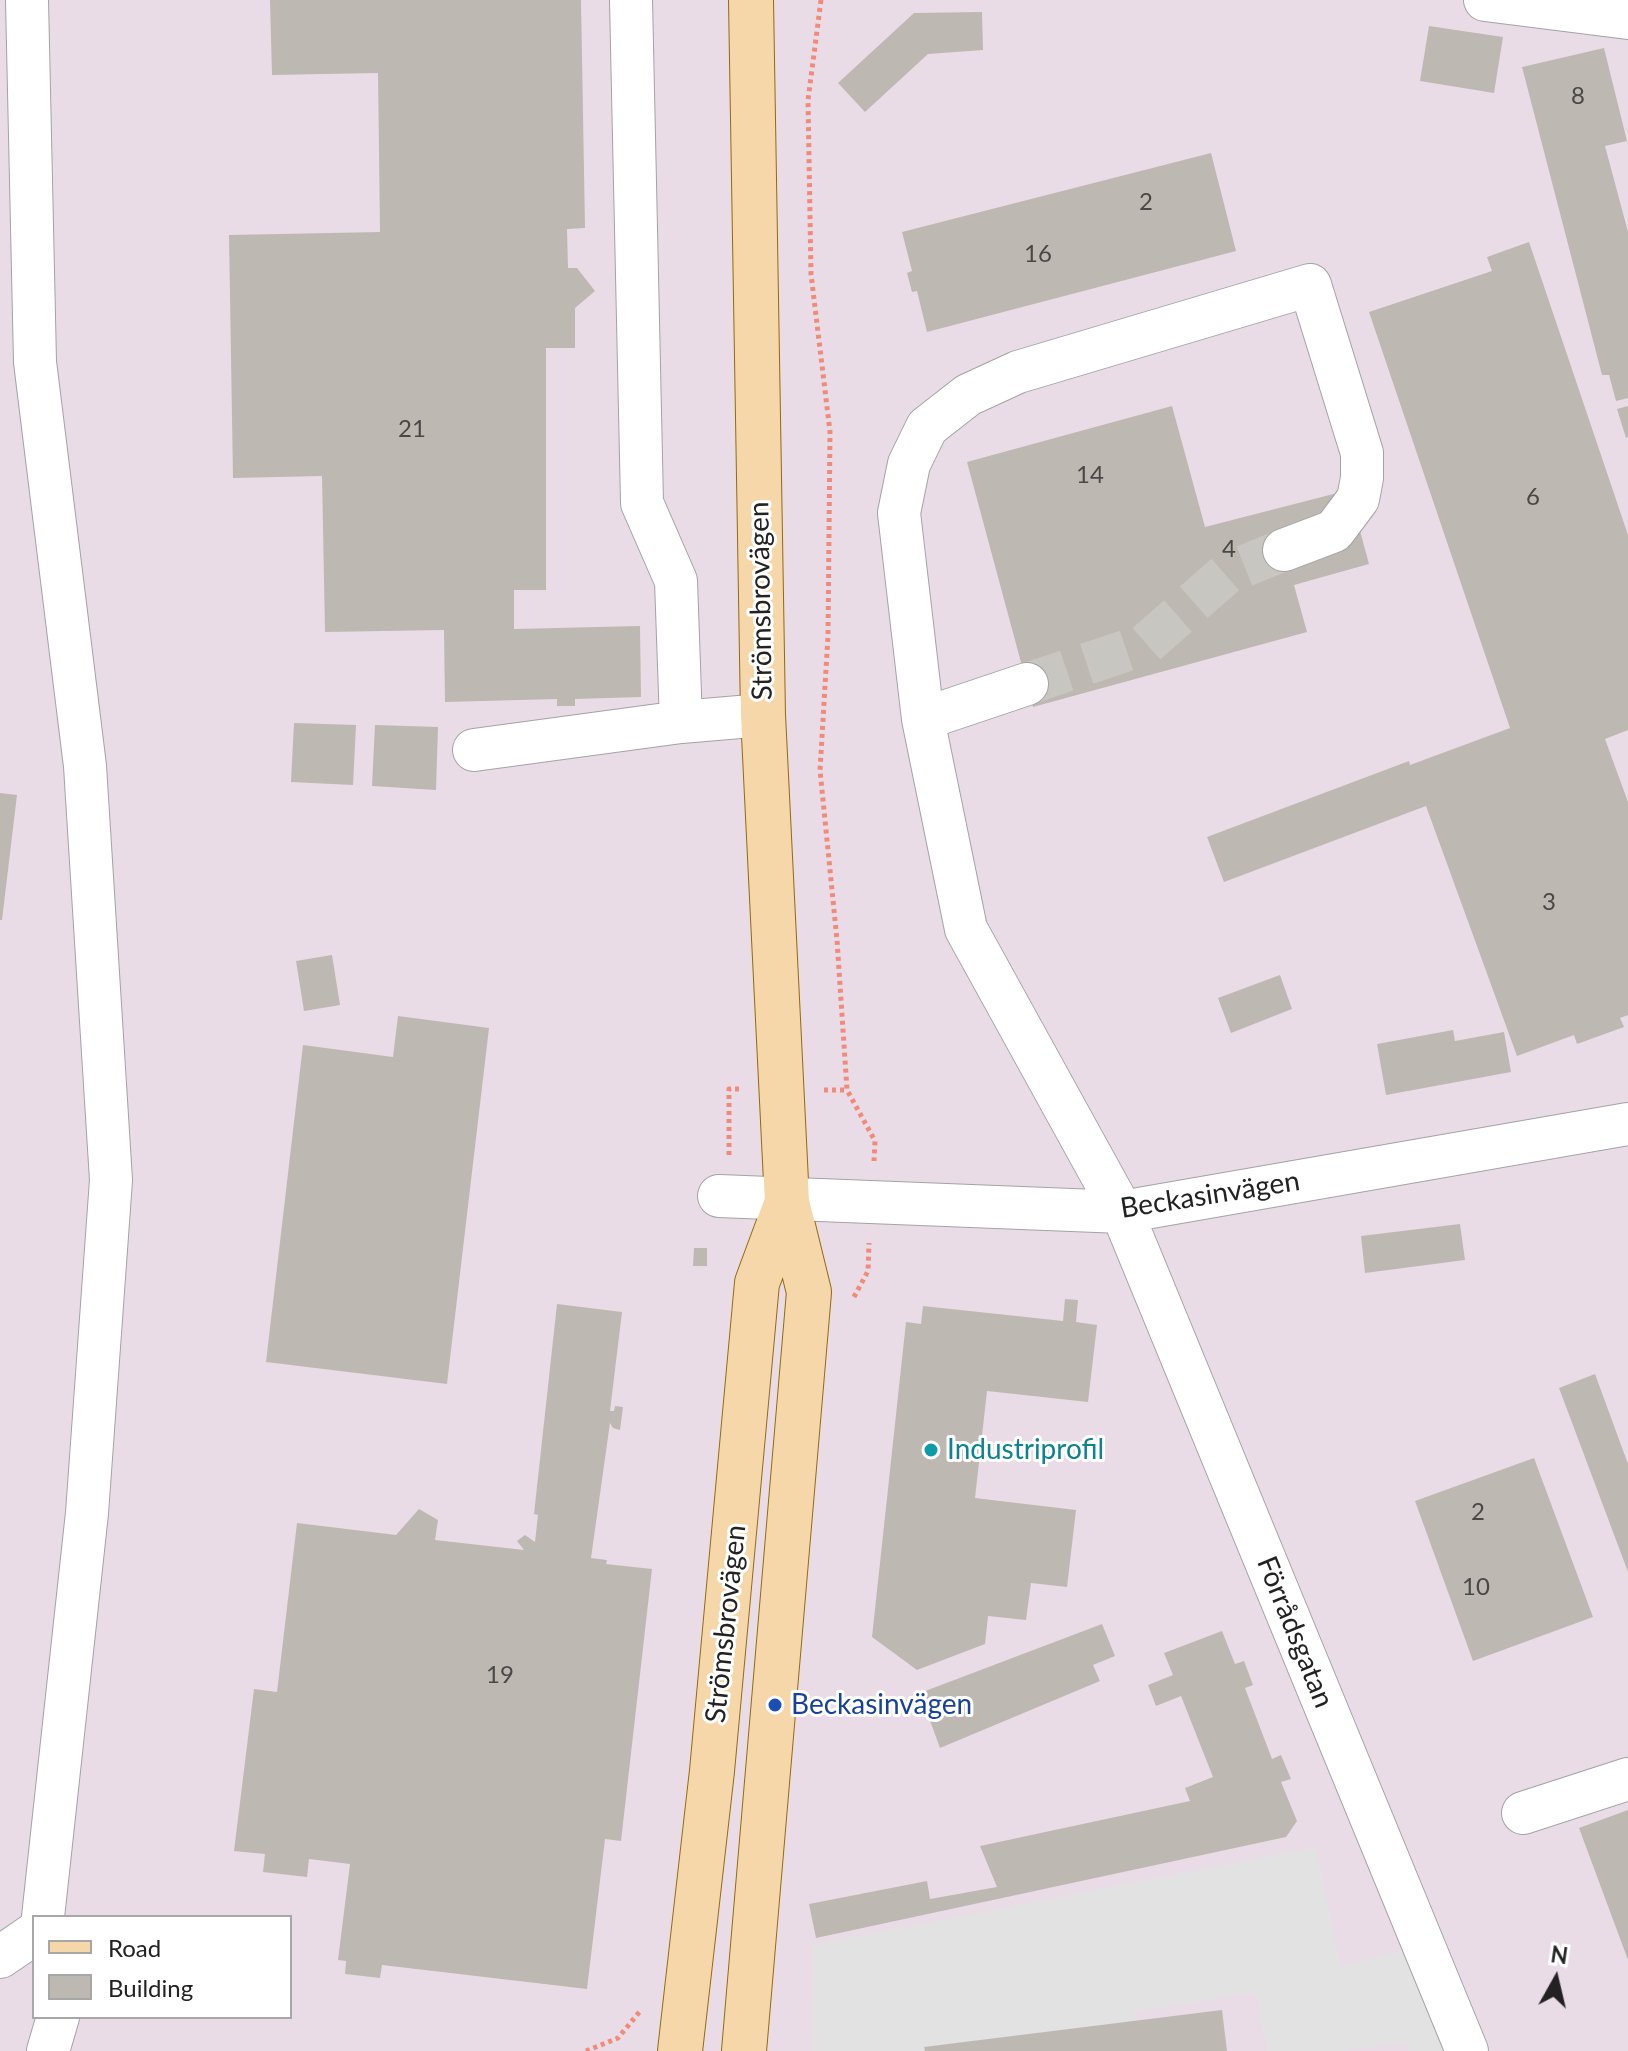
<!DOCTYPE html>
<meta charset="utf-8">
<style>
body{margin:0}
#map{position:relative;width:1628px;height:2051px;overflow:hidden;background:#f1efe9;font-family:Lato,sans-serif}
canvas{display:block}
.legend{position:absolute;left:32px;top:1915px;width:260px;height:104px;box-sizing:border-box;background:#fff;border:2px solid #a7a7a7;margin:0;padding:10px 14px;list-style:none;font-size:24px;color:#222}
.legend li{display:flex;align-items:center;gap:16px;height:40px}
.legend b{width:40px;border:2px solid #a7a7a7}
.north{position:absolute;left:1516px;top:1939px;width:80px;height:80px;-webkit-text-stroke:6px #fff;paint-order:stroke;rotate:8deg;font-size:22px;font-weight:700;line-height:32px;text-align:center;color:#222}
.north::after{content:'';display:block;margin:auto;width:28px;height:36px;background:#222;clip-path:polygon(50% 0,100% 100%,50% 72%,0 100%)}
</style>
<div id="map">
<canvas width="1628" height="2051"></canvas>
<ul class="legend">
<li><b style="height:10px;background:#f5d7aa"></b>Road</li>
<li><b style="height:22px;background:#beb8b2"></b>Building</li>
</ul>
<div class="north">N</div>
</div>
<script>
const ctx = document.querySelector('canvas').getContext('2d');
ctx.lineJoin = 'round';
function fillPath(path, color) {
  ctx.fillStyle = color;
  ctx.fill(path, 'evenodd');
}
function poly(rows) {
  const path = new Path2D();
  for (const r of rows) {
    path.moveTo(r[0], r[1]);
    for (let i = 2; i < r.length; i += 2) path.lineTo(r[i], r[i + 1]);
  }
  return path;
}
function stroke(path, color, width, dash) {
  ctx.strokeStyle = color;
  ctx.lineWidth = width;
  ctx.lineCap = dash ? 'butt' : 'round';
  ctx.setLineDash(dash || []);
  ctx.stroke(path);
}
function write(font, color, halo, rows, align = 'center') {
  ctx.font = font + ' Lato,sans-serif';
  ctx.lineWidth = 6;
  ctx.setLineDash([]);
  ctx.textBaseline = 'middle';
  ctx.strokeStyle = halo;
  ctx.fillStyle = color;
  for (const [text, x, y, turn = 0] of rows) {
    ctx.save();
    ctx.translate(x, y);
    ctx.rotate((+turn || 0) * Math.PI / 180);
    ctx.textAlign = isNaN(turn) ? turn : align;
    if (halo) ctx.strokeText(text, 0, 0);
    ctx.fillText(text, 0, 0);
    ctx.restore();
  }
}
fillPath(poly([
 [0,0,1628,0,1628,2051,0,2051],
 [34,1917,290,1917,290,2017,34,2017]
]), '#eadce6');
fillPath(poly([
 [1316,1847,1340,1967,1402,1950,1443,2051,1408,2051,1406,2043,1342,2051,1267,2051,1256,1993,1134,2011,1136,2035,1008,2051,813,2051,812,1945]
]), '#e2e2e2');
fillPath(poly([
 [270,0,581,0,585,228,567,229,568,268,577,268,595,291,575,308,575,348,546,348,546,590,514,590,514,629,640,626,641,697,575,699,575,706,557,706,557,699,445,702,444,630,325,632,322,476,233,478,229,235,380,232,378,73,272,75],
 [982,12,983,50,928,54,865,112,838,83,914,13],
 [1429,26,1503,37,1494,93,1420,81],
 [1604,48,1627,141,1605,146,1628,232,1628,398,1616,401,1609,375,1602,375,1522,67],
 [1211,153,1236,251,927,332,917,291,912,292,907,273,912,271,902,232],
 [1529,242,1628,535,1628,730,1605,739,1628,802,1628,1015,1620,1018,1624,1027,1577,1044,1574,1035,1517,1056,1426,806,1224,882,1207,837,1409,761,1410,765,1510,728,1369,312,1492,271,1487,257],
 [1172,406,1205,527,1349,490,1369,564,1294,585,1307,632,1033,707,967,462],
 [1628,406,1628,437,1626,438,1617,409],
 [294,723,356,725,353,785,291,782],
 [375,725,438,727,436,790,372,786],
 [0,793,17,795,2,920,0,920],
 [332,955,340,1005,304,1011,296,961],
 [1280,975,1292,1009,1231,1033,1218,998],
 [398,1016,489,1028,447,1384,266,1362,303,1045,393,1057],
 [1453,1030,1455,1041,1504,1032,1511,1072,1386,1095,1377,1044],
 [1460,1224,1465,1260,1365,1273,1361,1236],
 [694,1248,707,1248,707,1266,693,1266],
 [1065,1299,1078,1300,1076,1322,1097,1325,1088,1402,987,1391,975,1498,1076,1510,1067,1587,1031,1583,1026,1620,988,1616,985,1644,917,1670,872,1637,906,1322,921,1324,923,1306,1063,1321],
 [557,1304,622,1312,610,1411,614,1411,615,1406,623,1407,620,1430,613,1428,610,1423,591,1558,607,1560,606,1564,652,1569,621,1841,605,1839,587,1989,382,1965,380,1978,345,1974,346,1961,338,1960,350,1864,309,1859,307,1877,263,1872,265,1854,234,1851,254,1689,277,1692,297,1523,396,1535,419,1509,438,1520,435,1540,524,1550,517,1541,525,1535,535,1542,538,1515,534,1514],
 [1595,1374,1628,1464,1628,1572,1559,1388],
 [1534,1458,1593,1617,1473,1661,1415,1501],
 [1102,1624,1115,1656,1093,1665,1100,1681,940,1748,920,1693],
 [1222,1631,1235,1664,1244,1661,1253,1685,1245,1688,1272,1759,1281,1755,1291,1779,1281,1782,1297,1821,1286,1837,816,1938,809,1904,927,1881,930,1899,997,1887,980,1846,1190,1801,1185,1788,1213,1777,1181,1696,1156,1706,1148,1685,1173,1675,1164,1653],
 [1628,1810,1628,1960,1579,1828],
 [1222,2010,1227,2051,925,2051,924,2047]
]), '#beb8b2');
stroke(poly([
 [1027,684,1146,644,1227,573,1284,550]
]), '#c8c6c1', 42, [42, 21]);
const minor = poly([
 [27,0,35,362,85,766,111,1180,87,1513,43,1917],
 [631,0,642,503,676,581,681,722],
 [1485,0,1628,18],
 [1284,550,1334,531,1358,499,1362,478,1362,453,1310,285,1018,372,968,395,927,427,909,464,899,513,923,719,966,929,1122,1212,1467,2051],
 [923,719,1027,684],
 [474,750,681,722,763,715],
 [719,1196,1122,1212,1628,1124],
 [1523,1813,1628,1779],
 [0,1957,34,1934],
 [48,2051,58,2017]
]);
const major = poly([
 [680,2051,712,1771,757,1283,787,1202],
 [744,2051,809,1292,787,1202,763,715,751,0]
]);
stroke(minor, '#a3a3a3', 44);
stroke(major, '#936b0c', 46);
stroke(poly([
 [821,0,808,100,811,274,830,432,828,636,820,770,837,940,847,1090,875,1141,874,1161],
 [824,1090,847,1090],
 [729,1155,729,1089,742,1089],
 [854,1297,868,1271,869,1243],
 [586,2051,618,2038,641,2010]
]), '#f08b7c', 5, [4, 4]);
stroke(minor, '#fff', 42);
stroke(major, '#f5d7aa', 44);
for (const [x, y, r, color] of [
 [931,1450,8,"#0f9aa8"],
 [775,1705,8,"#1a4fb4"]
]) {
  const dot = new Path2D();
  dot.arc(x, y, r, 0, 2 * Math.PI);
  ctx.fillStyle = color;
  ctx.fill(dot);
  stroke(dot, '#fff', 3);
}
write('24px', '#494846', null, [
 ["8",1578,96],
 ["2",1146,202],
 ["16",1038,254],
 ["21",412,429],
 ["14",1090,475],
 ["6",1533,497],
 ["4",1229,549],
 ["3",1549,902],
 ["2",1478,1512],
 ["10",1476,1587],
 ["19",500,1675]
]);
write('28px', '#222', '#fff', [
 ["Strömsbrovägen",761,601,-91],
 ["Beckasinvägen",1210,1195,-9],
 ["Strömsbrovägen",726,1624,-84],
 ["Förrådsgatan",1295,1632,68]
]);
write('28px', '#0d838f', '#fff', [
 ["Industriprofil",947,1450]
], 'left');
write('28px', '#164399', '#fff', [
 ["Beckasinvägen",791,1705]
], 'left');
</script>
